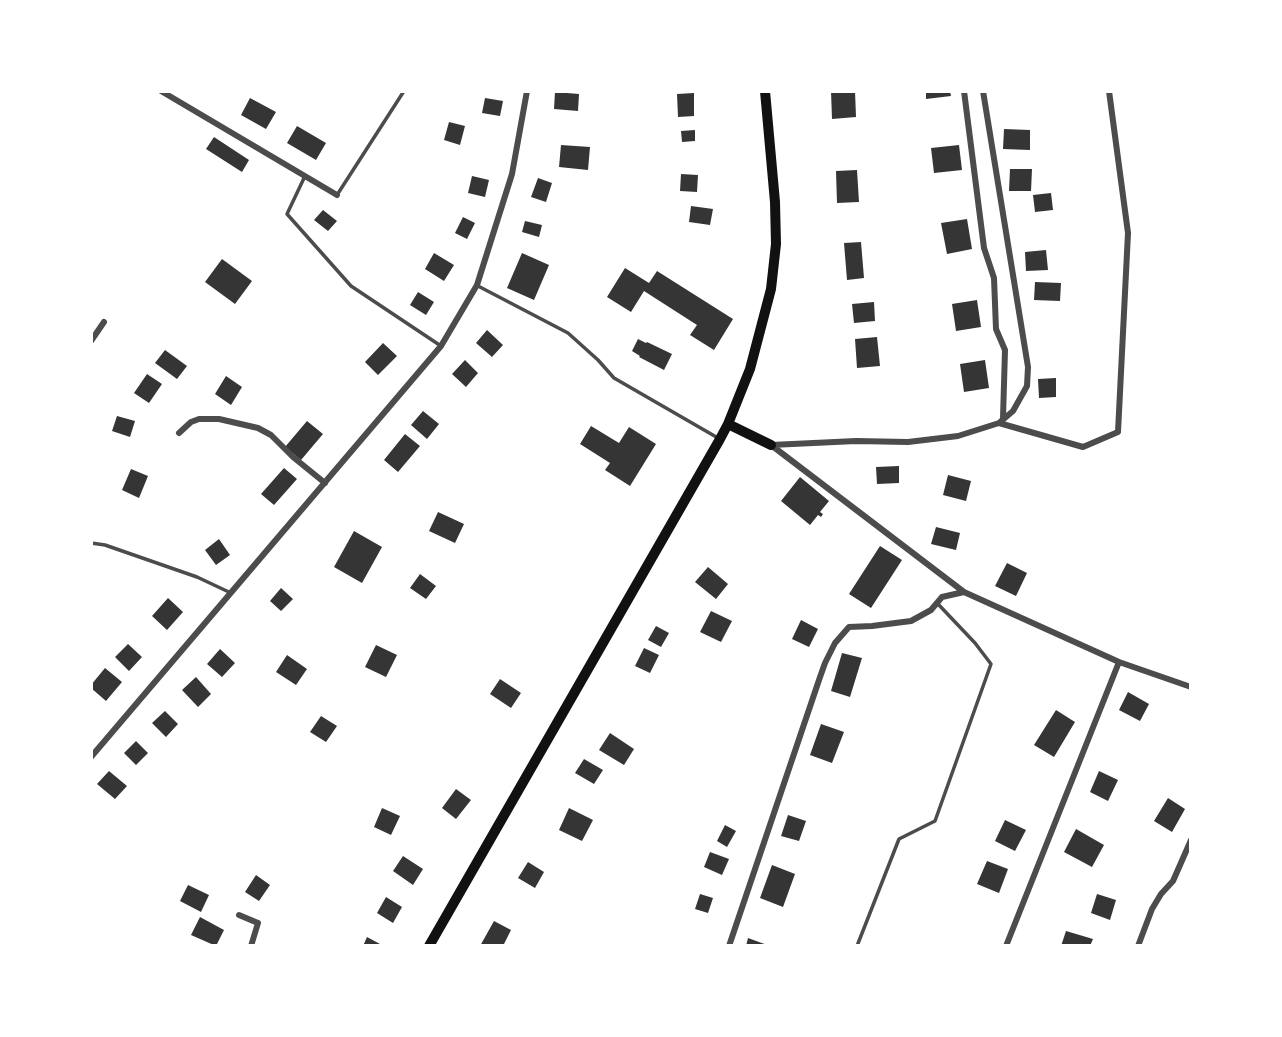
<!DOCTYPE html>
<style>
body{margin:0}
#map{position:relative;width:1282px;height:1037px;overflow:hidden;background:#fff;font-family:Ubuntu,sans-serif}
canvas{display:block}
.frame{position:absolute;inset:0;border:93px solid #fff;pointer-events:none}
</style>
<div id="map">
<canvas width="1282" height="1037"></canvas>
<div class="frame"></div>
</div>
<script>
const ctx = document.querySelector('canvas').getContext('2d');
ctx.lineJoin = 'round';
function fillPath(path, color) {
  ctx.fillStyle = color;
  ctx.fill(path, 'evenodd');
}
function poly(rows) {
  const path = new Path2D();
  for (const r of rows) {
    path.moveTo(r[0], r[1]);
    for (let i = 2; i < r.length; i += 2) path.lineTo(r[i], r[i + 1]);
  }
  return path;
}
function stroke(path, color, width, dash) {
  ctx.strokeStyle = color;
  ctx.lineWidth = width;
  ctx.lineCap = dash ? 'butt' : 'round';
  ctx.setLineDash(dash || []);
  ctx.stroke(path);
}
fillPath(poly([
 [831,91,855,91,856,117,832,119],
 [926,91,950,91,951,96,926,99],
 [555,92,579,94,578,111,554,109],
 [694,93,694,116,678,117,677,94],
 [250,98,276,112,266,129,241,115],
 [485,98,503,101,500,116,482,113],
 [449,122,465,126,460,145,444,140],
 [297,126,326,143,316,160,287,143],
 [1004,129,1030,130,1030,150,1003,149],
 [695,130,695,141,682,142,681,131],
 [214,137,249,160,242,172,206,149],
 [561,145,590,147,588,170,559,167],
 [959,145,962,170,934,173,931,148],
 [1010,169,1032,169,1031,191,1009,191],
 [857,170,859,202,837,203,836,171],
 [681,174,698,175,697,192,680,191],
 [472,176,489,180,485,197,468,193],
 [538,178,552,183,546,202,531,197],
 [1051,193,1053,210,1035,212,1033,195],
 [691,206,713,209,710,225,689,222],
 [323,210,337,221,328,231,314,220],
 [463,217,475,223,467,239,455,233],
 [967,219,972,249,947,254,941,223],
 [525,221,542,225,539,237,522,232],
 [861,242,864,278,847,280,844,243],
 [1046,250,1048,270,1026,271,1025,252],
 [434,253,454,265,444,281,425,269],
 [522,253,549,265,534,300,507,288],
 [222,259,252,281,235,304,205,282],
 [625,268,649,283,657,271,733,319,714,350,690,335,697,325,644,291,631,312,607,297],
 [1035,282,1061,283,1060,301,1034,300],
 [418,292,434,302,426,315,410,305],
 [977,300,981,327,956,331,952,304],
 [874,302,875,321,854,323,852,304],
 [487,330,503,345,492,357,476,343],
 [877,337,880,366,857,368,855,339],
 [638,339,646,343,647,342,672,354,664,370,639,357,640,356,632,351],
 [383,343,397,356,378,375,365,362],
 [165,350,187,366,177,379,155,363],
 [465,360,478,373,466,387,452,374],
 [985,360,989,388,964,392,960,364],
 [147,374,162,384,149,403,134,393],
 [226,376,242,387,231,405,215,394],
 [1056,378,1056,397,1039,398,1038,379],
 [423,411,439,424,427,439,411,425],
 [117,416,135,421,130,437,112,431],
 [307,421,323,434,301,460,285,447],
 [591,426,619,443,629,427,656,444,630,486,605,470,610,463,580,444],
 [405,434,420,446,398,472,384,460],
 [899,466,899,483,877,484,876,467],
 [284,468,297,479,274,505,261,494],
 [131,469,148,476,139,498,122,490],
 [948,475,971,481,966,501,943,495],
 [800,477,829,501,820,512,823,514,821,517,818,515,810,525,781,501],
 [438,512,464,524,455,543,429,531],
 [936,527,960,533,956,550,931,544],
 [354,531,382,547,362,583,334,567],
 [219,539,230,555,216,565,205,550],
 [880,546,902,560,871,608,849,594],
 [1007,563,1027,573,1016,596,995,586],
 [708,567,728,584,716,599,695,582],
 [420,574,436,586,426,599,410,588],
 [281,588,293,599,281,611,270,601],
 [168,598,183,612,167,630,152,616],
 [711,611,732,621,721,642,700,632],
 [801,620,818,629,809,647,792,639],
 [656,626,669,633,661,647,648,640],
 [128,644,142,657,129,671,115,657],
 [376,645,397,655,386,677,365,667],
 [644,648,659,655,650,673,635,666],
 [220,649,235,663,222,677,207,664],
 [842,653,862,658,850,697,831,691],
 [287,655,307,669,296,685,276,672],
 [105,668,122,682,106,701,91,688,91,685],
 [196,677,211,694,198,707,182,690],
 [500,679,521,693,511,708,490,694],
 [1128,692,1149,704,1140,721,1119,710],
 [1056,710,1075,722,1054,757,1034,745],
 [165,711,178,724,166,737,152,723],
 [321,716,337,726,326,742,310,732],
 [821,724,844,732,832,763,810,755],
 [610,733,634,749,624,765,599,750],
 [136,741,148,753,136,765,124,753],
 [584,759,603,770,594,784,575,773],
 [109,771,127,786,115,799,97,784],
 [1099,771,1118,780,1108,801,1090,792],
 [456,789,471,800,456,819,442,808],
 [1168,798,1185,809,1172,832,1154,821],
 [382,808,400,816,391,835,374,827],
 [569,808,593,820,582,841,559,830],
 [788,815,806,821,799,841,781,836],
 [1005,820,1026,830,1015,851,995,841],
 [725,825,736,831,727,847,717,841],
 [1076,829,1104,845,1092,867,1064,852],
 [710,852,729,859,722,875,704,867],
 [403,856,423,869,413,885,393,871],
 [987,861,1008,869,999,893,977,884],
 [528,862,544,872,535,888,518,878],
 [772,865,795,874,783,907,760,898],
 [256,875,270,885,259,901,245,892],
 [188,885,209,895,201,912,180,901],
 [700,894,713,898,708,913,695,909],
 [1097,894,1116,900,1110,920,1091,913],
 [386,897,402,907,393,923,377,913],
 [200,917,224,930,216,946,191,935],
 [494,921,511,930,503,946,480,946],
 [1066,931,1093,939,1090,946,1061,946],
 [367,937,380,944,379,946,363,946],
 [748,938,770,946,746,946]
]), '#353535');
stroke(poly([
 [305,176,287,214,351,286,441,346],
 [337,195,404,91],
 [478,286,568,333,598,360,614,378,718,438],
 [91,543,105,545,197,577,231,593],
 [857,946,899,839,935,821,991,664,975,643,938,604]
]), '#4c4c4c', 3.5);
stroke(poly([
 [161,91,337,195],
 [964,91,984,248,994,278,996,329,1005,350,1003,418],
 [91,341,104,322],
 [999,423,1083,447,1118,432,1128,233,1109,91],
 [179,433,191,422,199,419,219,419,258,428,271,435,293,457,325,483],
 [771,445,856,441,908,442,958,436,999,423,1013,411,1027,386,1028,367,983,91],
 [771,445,964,592,1119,662,1191,687],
 [91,757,441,346,477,285,512,174,527,91],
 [239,915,258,923,251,946],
 [729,946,819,680,825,663,835,643,849,627,872,626,911,621,931,610,942,597,964,592],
 [1006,946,1119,662],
 [1138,946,1152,909,1161,894,1173,881,1191,840]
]), '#4c4c4c', 6);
stroke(poly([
 [728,424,771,445],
 [429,946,720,439,728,424,750,369,771,289,776,244,775,202,765,91]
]), '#111', 10);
</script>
